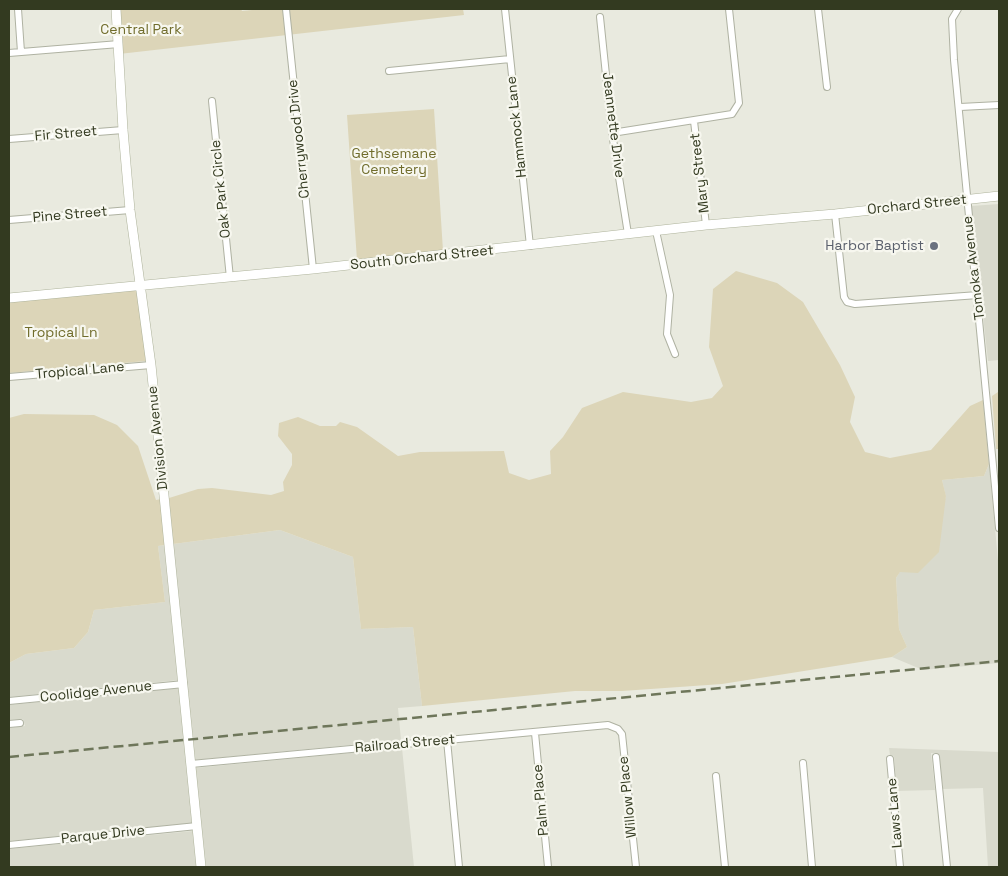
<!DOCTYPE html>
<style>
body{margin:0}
#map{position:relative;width:1008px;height:876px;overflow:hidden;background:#e9eadf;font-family:"Space Grotesk",sans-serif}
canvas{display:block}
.frame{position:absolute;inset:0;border:10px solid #333a20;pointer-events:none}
</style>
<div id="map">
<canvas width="1008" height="876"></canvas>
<div class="frame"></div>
</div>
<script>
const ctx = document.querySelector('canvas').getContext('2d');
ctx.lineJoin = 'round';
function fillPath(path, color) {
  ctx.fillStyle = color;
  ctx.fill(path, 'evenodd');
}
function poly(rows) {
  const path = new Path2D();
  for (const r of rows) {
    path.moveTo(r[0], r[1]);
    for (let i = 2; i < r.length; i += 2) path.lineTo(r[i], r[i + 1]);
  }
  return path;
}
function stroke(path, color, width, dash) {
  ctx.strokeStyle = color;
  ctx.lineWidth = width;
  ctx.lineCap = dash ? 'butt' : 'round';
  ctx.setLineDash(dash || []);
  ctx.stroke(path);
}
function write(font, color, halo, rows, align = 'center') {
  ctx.font = font + ' "Space Grotesk",sans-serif';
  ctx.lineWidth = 4.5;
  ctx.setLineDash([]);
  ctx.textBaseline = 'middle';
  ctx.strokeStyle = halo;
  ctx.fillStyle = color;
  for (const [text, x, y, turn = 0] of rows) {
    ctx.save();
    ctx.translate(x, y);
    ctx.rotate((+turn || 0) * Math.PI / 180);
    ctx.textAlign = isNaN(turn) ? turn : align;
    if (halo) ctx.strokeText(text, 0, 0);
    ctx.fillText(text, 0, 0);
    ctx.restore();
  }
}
fillPath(poly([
 [999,204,999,360,988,361,971,206],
 [989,464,999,571,999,663,923,670,892,657,907,647,899,629,896,578,946,497,942,480,984,476],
 [280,530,353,557,361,629,413,627,422,706,398,708,401,740,195,760,173,544],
 [165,545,179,680,9,697,9,663,26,654,74,648,88,632,94,610,165,602,158,546],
 [180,688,192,823,9,841,9,728,25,726,23,719,9,720,9,705],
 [402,748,414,867,205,867,195,768],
 [889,748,999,752,999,867,988,867,983,788,943,789,939,754,931,753,935,790,897,791,894,756,890,755],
 [193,831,197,867,9,867,9,849]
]), '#d9dacd');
fillPath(poly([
 [116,9,241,9,242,11,262,9,463,9,464,15,119,54],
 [434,109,443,251,357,260,347,115],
 [736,271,777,283,803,302,840,365,855,397,850,422,865,452,890,458,931,450,970,406,983,400,989,464,984,476,942,480,946,496,939,552,918,573,900,572,896,578,899,629,907,647,892,657,722,684,622,691,575,691,422,706,413,627,361,629,353,557,280,530,173,544,169,498,198,489,212,488,271,495,284,491,283,482,292,465,292,454,278,436,279,423,298,417,320,426,336,426,340,422,357,427,398,456,420,452,504,451,509,473,529,480,551,474,550,451,563,437,582,408,623,392,691,402,712,398,723,386,709,347,713,289],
 [137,290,146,361,9,373,9,302],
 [999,385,999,449,996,449,992,396,998,392],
 [24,414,94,415,117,425,138,446,156,500,161,499,165,545,158,546,165,602,94,610,88,632,74,648,26,654,9,663,9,418]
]), '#dcd5b8');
const street = poly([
 [18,9,21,52],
 [286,9,313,269],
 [505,9,530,246],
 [818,9,827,87],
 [958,9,952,19,954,60,999,528],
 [600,17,612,133,628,234],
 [9,53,119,44],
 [389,71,510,59],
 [212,101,230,278],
 [960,107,999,105],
 [694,121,706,225],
 [612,133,732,114,739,103,729,9],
 [9,139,123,130],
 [835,214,844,297,847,302,855,304,978,295],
 [9,220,130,210],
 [656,231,670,295,667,334,675,354],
 [9,377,151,365],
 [9,701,184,684],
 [9,724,20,723],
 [535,733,548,867],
 [447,740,459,867],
 [936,757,947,867],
 [890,759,900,867],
 [803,763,812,867],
 [191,764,608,725,618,729,622,734,636,867],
 [716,776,725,867],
 [9,845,197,826]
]);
const secondary = poly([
 [116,9,123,130,130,210,151,365,201,867],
 [9,298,313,269,706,225,835,214,999,196]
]);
stroke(street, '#afb2a2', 8);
stroke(secondary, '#aeb39b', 10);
stroke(street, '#fff', 6);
stroke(secondary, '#fff', 9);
stroke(poly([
 [9,757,999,661]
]), '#6e765a', 2.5, [10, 5]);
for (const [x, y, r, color] of [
 [934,246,5,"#6b7280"]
]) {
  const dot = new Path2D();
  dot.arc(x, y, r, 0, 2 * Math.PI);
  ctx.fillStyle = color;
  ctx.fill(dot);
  stroke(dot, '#f7f7ef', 2);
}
write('14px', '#706c2b', '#f7f7ef', [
 ["Central Park",141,30],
 ["Gethsemane",394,154],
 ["Cemetery",394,170],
 ["Tropical Ln",61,333]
]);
write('14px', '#333a20', '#f7f7ef', [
 ["Jeannette Drive",613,125,83],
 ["Hammock Lane",517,127,-96],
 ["Fir Street",66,134,-5],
 ["Cherrywood Drive",299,139,-96],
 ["Mary Street",700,173,-97],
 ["Oak Park Circle",221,189,-96],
 ["Orchard Street",917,205,-6],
 ["Pine Street",70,215,-5],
 ["South Orchard Street",422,258,-6],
 ["Tomoka Avenue",974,268,-97],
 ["Tropical Lane",80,371,-5],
 ["Division Avenue",158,438,-96],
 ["Coolidge Avenue",96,692,-6],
 ["Railroad Street",405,744,-5],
 ["Willow Place",628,797,-96],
 ["Palm Place",541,800,-95],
 ["Laws Lane",895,813,-95],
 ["Parque Drive",103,835,-6]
]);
write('14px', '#5b616d', '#f7f7ef', [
 ["Harbor Baptist",924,246]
], 'right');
</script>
